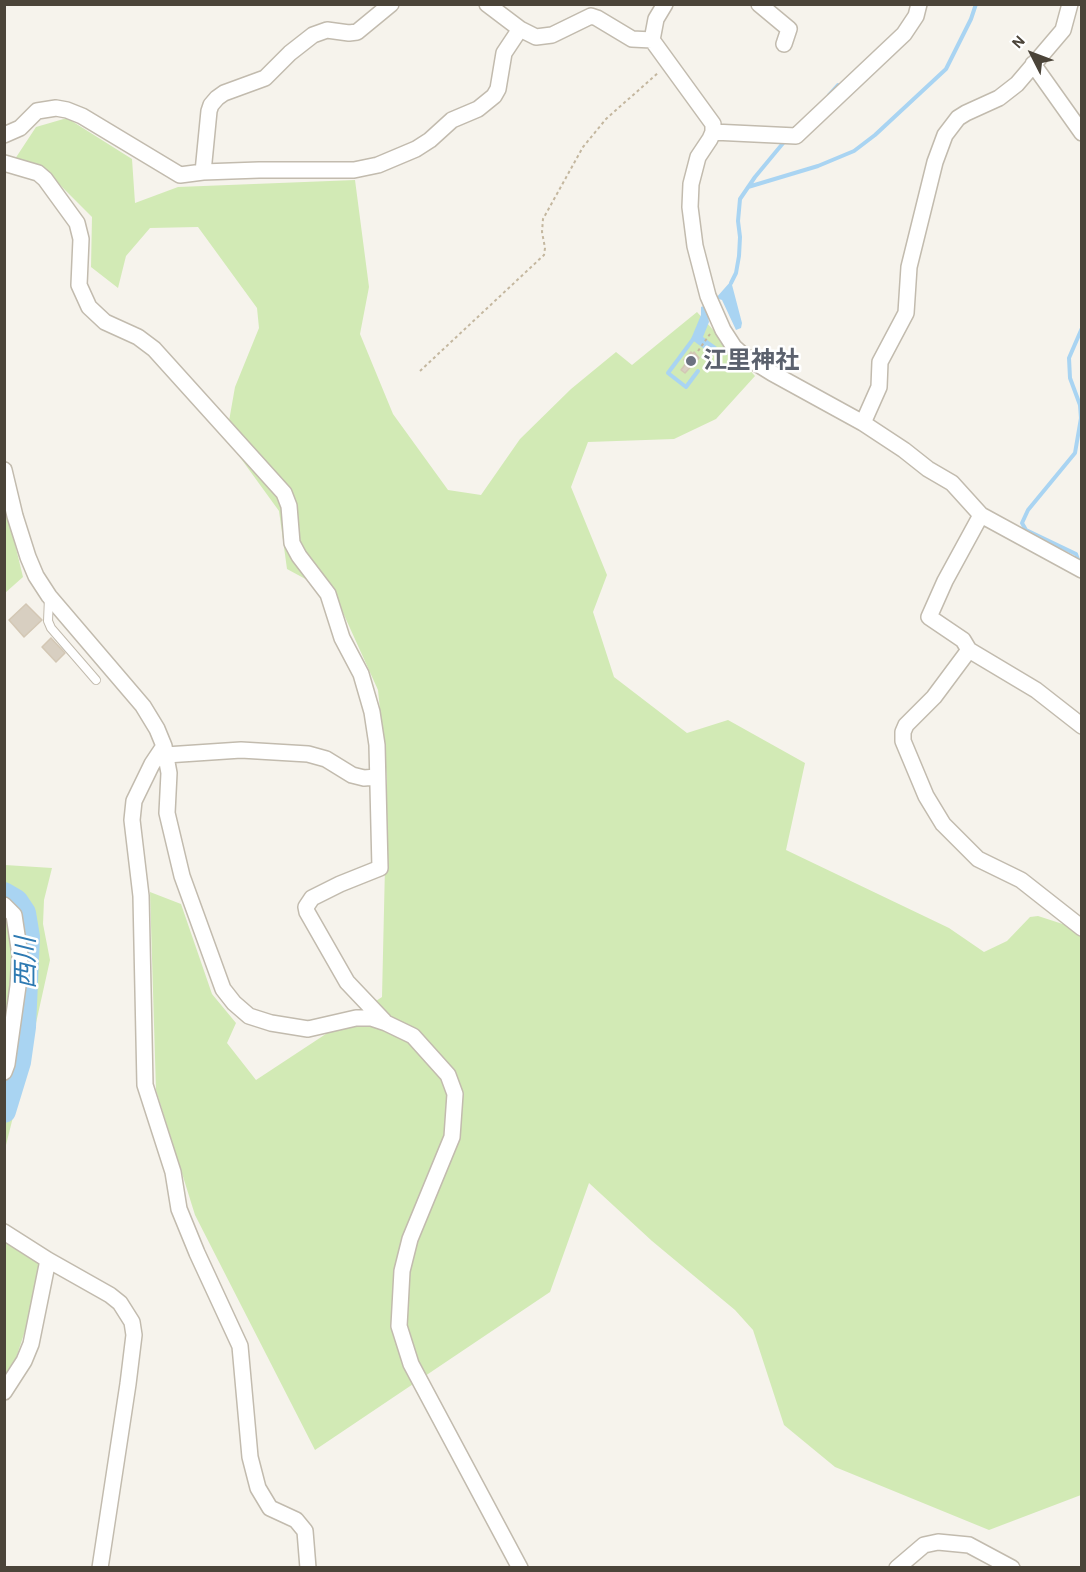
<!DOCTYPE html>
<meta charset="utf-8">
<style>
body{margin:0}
#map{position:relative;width:1086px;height:1572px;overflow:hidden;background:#f6f3ec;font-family:"Alegreya Sans",sans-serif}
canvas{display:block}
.frame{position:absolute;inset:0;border:6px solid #4b4439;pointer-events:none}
.north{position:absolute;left:1002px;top:24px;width:60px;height:60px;-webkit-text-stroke:4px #fff;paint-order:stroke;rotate:312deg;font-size:16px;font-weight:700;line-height:24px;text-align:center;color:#4b4439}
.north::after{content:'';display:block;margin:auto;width:21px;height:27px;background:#4b4439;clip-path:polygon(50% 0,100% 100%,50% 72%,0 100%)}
</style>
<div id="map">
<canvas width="1086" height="1572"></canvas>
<div class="frame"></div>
<div class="north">N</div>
</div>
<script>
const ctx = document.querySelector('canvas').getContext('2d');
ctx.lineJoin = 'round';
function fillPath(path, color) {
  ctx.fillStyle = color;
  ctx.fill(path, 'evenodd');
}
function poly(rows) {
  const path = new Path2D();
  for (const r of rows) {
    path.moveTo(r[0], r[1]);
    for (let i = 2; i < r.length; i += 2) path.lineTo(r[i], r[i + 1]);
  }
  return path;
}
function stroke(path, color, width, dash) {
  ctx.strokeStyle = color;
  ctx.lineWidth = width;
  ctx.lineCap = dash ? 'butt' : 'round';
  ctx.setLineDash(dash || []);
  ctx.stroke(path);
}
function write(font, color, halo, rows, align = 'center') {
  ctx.font = font + ' "Alegreya Sans","Noto Sans JP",sans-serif';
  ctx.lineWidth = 5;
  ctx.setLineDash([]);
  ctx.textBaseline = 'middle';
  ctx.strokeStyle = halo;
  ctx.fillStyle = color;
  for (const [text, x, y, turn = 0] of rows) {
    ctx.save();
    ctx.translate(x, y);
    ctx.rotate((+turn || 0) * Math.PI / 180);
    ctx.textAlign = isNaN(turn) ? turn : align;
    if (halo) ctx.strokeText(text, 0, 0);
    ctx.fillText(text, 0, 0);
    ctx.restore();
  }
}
fillPath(poly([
 [67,118,132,159,135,203,178,187,355,180,369,287,360,334,393,414,448,490,481,495,520,439,571,389,616,352,632,365,697,312,755,376,716,419,674,439,588,442,571,487,607,575,593,612,614,677,687,733,728,720,805,763,786,850,949,928,984,952,1007,941,1030,917,1038,916,1072,927,1081,934,1081,1495,989,1530,835,1467,784,1425,753,1330,735,1310,652,1241,589,1183,550,1292,315,1450,195,1215,156,1090,150,892,181,904,212,994,236,1023,227,1043,256,1080,382,997,387,779,378,690,335,595,287,569,279,511,226,438,235,387,259,328,257,308,198,227,150,228,126,256,118,288,91,267,92,217,40,165,13,162,36,127],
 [4,499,23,577,5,593,4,593],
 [5,865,52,868,44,900,43,924,50,960,32,1041,5,1149],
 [5,1237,40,1262,27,1325,15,1361,5,1376]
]), '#d2eab5');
fillPath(poly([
 [731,281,742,323,741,328,736,330,722,300,716,298],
 [706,305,709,322,703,337,717,347,711,354,691,339,701,315,701,307]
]), '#a9d4f2');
stroke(poly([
 [829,95,838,85],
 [748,187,818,166,854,151,875,135,946,69,971,19,976,4],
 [731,283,736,273,739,256,740,237,738,221,740,199,755,177,784,142],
 [694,338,668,373,686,387,698,371],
 [1079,562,1076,554,1026,530,1022,523,1028,510,1075,453,1081,418,1080,405,1070,378,1069,358,1082,328]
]), '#a9d4f2', 4);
stroke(poly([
 [4,894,16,901,24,913,28,937,24,1027,19,1062,4,1111]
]), '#a9d4f2', 24);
const building = poly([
 [691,352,693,354,694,352,699,358,685,373,681,370,687,362,684,360,691,352],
 [26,604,42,620,24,637,9,620,26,604],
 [51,638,65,653,56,662,42,647,51,638]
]);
fillPath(building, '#d8cfc1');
stroke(building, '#d3c7b4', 1.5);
const lane = poly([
 [49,598,48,621,51,628,96,680]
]);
const street = poly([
 [487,4,520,29,536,37,552,35,591,16,597,18,632,39,652,40],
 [665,4,656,19,652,40,713,124,713,132,710,139,698,157,691,184,690,207,695,246,708,296,723,330,734,347,743,355,772,373,863,423,904,450,928,469,952,483,981,515,1082,570],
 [759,4,789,29,784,44],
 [1033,64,1082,133],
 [713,132,796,136,904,34,916,16,919,4],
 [4,135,20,128,37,111,56,108,67,110,82,116,180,175,203,172,259,170,354,170,378,165,416,149,430,140,452,120,478,109,494,96,498,89,504,53,520,29],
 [4,163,38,173,45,179,77,223,81,239,79,285,89,307,105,322,138,337,154,349,284,493,289,506,292,543,299,556,328,594,342,638,361,674,372,712,377,745,380,868,340,884,312,898,306,907,307,912,347,982,384,1021],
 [203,172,209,111,211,105,217,98,224,93,265,78,290,53,313,35,327,30,349,33,357,32,391,4],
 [863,423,879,387,880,362,906,313,909,267,935,162,945,135,958,118,966,113,999,98,1017,84,1063,30,1070,4],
 [4,470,15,516,28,557,36,576,49,596,143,706,157,729,164,746,169,773,167,813,182,876,223,989,234,1003,249,1016,271,1023,308,1029,356,1018,371,1018,386,1023,413,1036,448,1075,455,1094,452,1137,410,1239,402,1271,399,1326,411,1364,520,1568],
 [981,515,945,581,929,617,963,640,969,650,1036,690,1082,726],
 [969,650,934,697,906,725,903,732,903,741,926,796,943,824,978,859,1021,880,1082,928],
 [164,746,152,764,134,801,132,820,141,896,145,1085,173,1172,179,1209,197,1253,240,1346,250,1457,258,1488,270,1508,296,1520,305,1531,308,1568],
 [166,755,241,750,308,754,326,759,352,775,364,778,377,777],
 [4,905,14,915,20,955,18,986,7,1064,4,1072],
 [4,1232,48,1260,110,1295,120,1303,132,1322,134,1335,128,1384,100,1568],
 [4,1392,24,1361,31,1344,48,1260],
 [897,1568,924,1545,938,1542,969,1545,1012,1568]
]);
stroke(lane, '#c2bbae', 10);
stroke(street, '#c2bbae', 18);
stroke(poly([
 [698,351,710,334],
 [420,371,544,255,545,248,542,232,543,219,583,147,606,119,659,72]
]), '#c4b79f', 2, [3, 3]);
stroke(lane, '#fff', 8);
stroke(street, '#fff', 15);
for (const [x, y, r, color] of [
 [691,361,6,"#6b7280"]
]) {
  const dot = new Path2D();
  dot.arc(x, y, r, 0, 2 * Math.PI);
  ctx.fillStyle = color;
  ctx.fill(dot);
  stroke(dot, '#fff', 2);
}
write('bold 24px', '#5b616d', '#fff', [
 ["江里神社",703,361]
], 'left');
write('italic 26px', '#2e7ab2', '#fff', [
 ["西川",26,963,-90]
]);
</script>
